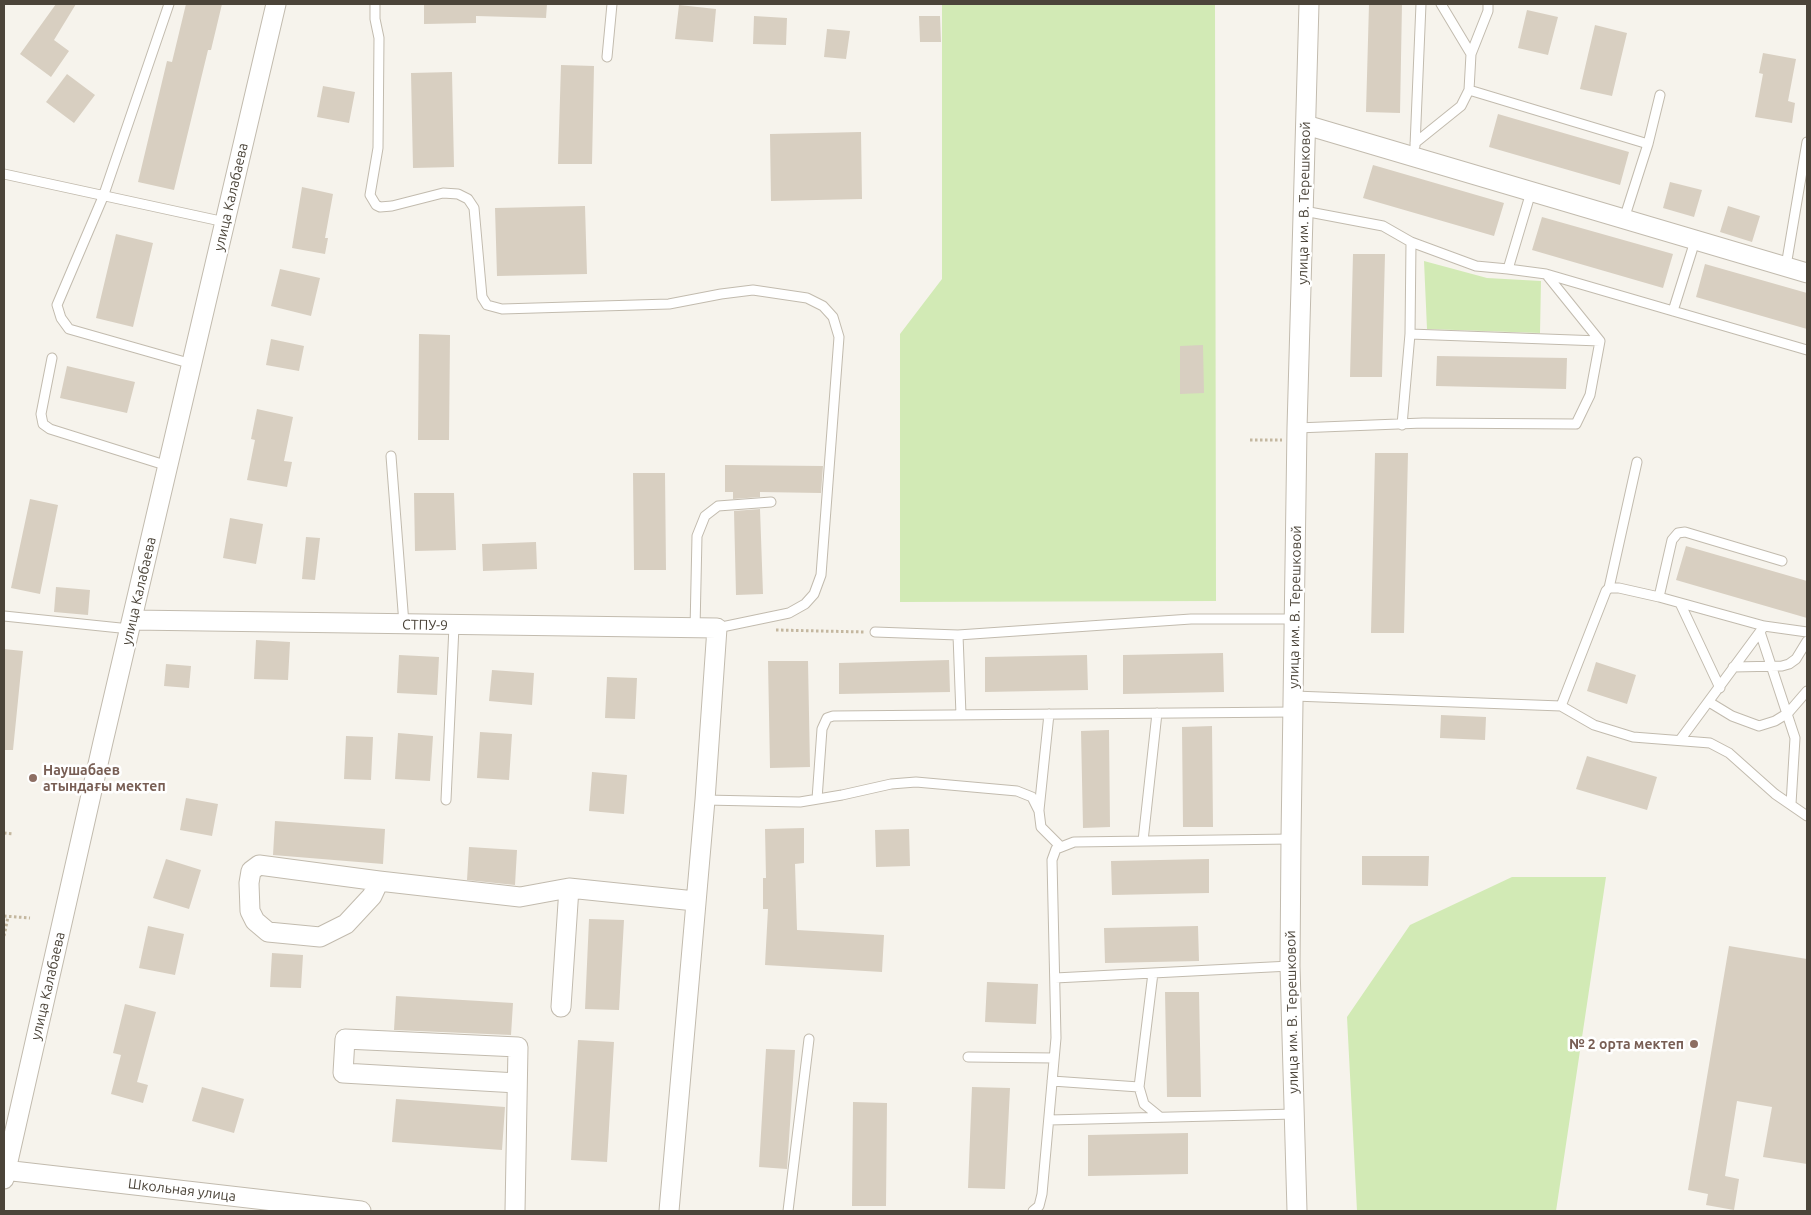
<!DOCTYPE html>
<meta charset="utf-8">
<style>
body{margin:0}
#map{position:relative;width:1811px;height:1215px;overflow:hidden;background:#f6f3ec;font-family:Ubuntu,sans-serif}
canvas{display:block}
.frame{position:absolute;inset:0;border:5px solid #4b4439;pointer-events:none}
</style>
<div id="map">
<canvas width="1811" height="1215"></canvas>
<div class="frame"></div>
</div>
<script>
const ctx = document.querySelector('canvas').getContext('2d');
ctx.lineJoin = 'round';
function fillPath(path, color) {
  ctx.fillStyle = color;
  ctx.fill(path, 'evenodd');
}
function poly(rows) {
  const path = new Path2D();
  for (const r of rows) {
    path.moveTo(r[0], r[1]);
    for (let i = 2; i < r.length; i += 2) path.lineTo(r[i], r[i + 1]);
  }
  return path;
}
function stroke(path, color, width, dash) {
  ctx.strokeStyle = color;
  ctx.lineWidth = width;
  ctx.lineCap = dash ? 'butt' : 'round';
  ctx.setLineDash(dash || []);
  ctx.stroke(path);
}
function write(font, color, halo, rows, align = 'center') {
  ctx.font = font + ' Ubuntu,sans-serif';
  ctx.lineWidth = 5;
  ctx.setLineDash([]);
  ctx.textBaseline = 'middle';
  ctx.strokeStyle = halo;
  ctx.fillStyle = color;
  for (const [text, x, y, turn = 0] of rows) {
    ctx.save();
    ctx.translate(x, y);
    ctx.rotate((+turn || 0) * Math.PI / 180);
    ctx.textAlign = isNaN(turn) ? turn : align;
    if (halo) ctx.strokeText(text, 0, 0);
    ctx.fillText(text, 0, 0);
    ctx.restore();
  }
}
fillPath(poly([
 [942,4,1215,4,1216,601,900,602,900,334,942,279],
 [1424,261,1487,278,1541,281,1540,333,1427,329],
 [1512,877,1606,877,1556,1211,1357,1211,1347,1017,1410,925]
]), '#d2eab5');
fillPath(poly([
 [56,4,76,4,54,40,69,51,51,77,20,54],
 [186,4,222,4,211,50,208,50,174,190,138,182,167,61,172,62],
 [424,4,547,4,546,18,476,16,476,23,424,24],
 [1369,4,1402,4,1400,113,1366,112],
 [679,5,716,9,713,42,675,39],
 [1527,10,1558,17,1548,55,1518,48],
 [754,16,787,18,786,45,753,44],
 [919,16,940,16,941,42,920,42],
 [1595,25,1627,33,1612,96,1580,89],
 [827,29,850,31,846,59,824,57],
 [1763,53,1796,59,1788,101,1795,103,1792,123,1755,117,1763,74,1759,73],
 [561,65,594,66,592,164,558,164],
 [452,72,454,167,413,168,411,73],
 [67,74,95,95,74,123,46,102],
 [323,86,355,92,349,123,317,117],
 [1498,114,1629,152,1620,185,1489,147],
 [861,132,862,199,771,201,770,134],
 [1373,165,1504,203,1494,236,1363,198],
 [1670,182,1702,190,1694,217,1663,208],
 [302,187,333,194,325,238,328,238,325,254,292,248],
 [585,206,587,274,497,276,495,208],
 [1728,206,1760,216,1752,242,1720,232],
 [1542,217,1673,254,1663,288,1532,250],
 [116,234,153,243,133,327,96,318],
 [1353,254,1385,254,1382,377,1350,377],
 [1705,264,1807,293,1807,329,1696,297],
 [280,269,320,278,311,316,271,306],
 [419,334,450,335,449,440,418,440],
 [271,339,304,346,299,371,266,365],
 [1203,345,1204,393,1180,394,1180,346],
 [1437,356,1567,358,1566,389,1436,386],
 [67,366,135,382,127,413,60,398],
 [257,409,293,417,284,461,292,462,287,487,247,480,255,440,251,439],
 [1375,453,1408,453,1404,633,1371,633],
 [725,465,823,466,821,493,760,492,760,497,733,499,733,492,725,492],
 [633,473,665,473,666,570,634,570],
 [414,493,454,493,456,550,415,551],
 [30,499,58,505,40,594,11,588],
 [760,509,763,594,736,595,734,511],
 [230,518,263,524,256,564,223,558],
 [306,537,320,538,315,580,302,579],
 [536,542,537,569,483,571,482,544],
 [1686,546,1807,581,1807,618,1676,580],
 [56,587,90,590,88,615,54,612],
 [256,640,290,642,288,680,254,679],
 [4,649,23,651,13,750,4,750],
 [1223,653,1224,692,1123,694,1123,655],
 [399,655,439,657,437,695,397,693],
 [1087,655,1088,690,985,692,985,657],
 [949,660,950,692,839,694,839,663],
 [768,661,808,661,810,767,770,768],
 [1596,662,1636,675,1627,704,1587,691],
 [166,664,191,666,189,688,164,686],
 [492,670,534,673,532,705,489,701],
 [607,677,637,678,635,719,605,718],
 [1441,715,1486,717,1485,740,1440,738],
 [1212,726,1213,827,1183,827,1182,727],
 [1109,730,1110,827,1083,828,1081,731],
 [480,732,512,734,509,780,477,778],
 [398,733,433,736,430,781,395,779],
 [346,736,373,737,371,780,344,779],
 [1587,756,1657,777,1647,810,1576,789],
 [592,772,627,775,624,814,589,811],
 [186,798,218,804,212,836,180,830],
 [275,821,385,829,383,864,273,855],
 [804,828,804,863,795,864,797,930,884,935,882,972,765,965,768,909,763,909,763,878,766,878,765,829],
 [909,829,910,866,876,867,875,830],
 [469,847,517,850,515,885,467,880],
 [1362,856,1429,856,1428,886,1362,885],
 [166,859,201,870,189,909,153,898],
 [1209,859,1209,893,1112,895,1111,861],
 [589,919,624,920,619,1010,585,1009],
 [148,926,184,934,175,975,139,968],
 [1198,926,1199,961,1105,963,1104,928],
 [1729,946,1807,959,1807,1164,1763,1157,1772,1107,1737,1101,1725,1176,1739,1179,1734,1210,1706,1205,1708,1194,1688,1190],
 [272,953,303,955,301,988,270,987],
 [987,982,1038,984,1036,1024,985,1022],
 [1165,992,1199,992,1201,1097,1167,1097],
 [396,996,513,1003,511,1035,394,1030],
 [125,1004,156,1012,137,1082,148,1085,143,1103,111,1094,121,1055,113,1053],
 [578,1040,614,1042,607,1162,571,1160],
 [766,1049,795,1050,787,1169,759,1167],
 [202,1087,244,1099,234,1133,192,1121],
 [972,1087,1010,1088,1005,1189,968,1188],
 [396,1099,505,1107,502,1150,392,1142],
 [853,1102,887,1103,886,1206,852,1206],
 [1188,1133,1188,1174,1088,1176,1088,1135]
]), '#d8cfc1');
const lane = poly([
 [169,4,103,197,57,305,61,318,69,329,192,364],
 [375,4,375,19,379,38,378,148,370,195,376,205,380,207,392,206,443,193,458,194,468,199,474,208,482,297,487,305,502,309,669,304,721,294,753,290,807,298,823,306,833,317,839,337,821,575,814,594,805,604,789,613,717,628],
 [1441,4,1471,54],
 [607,57,612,4],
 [1469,90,1471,54,1488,11,1488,4],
 [1415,143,1461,106,1469,90,1648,144],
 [1415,146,1421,4],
 [4,174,225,222],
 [1304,211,1383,226,1411,242],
 [1624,219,1648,144,1660,95],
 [1786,266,1807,142],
 [1508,269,1546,274,1600,341],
 [1546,274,1807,350],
 [1673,311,1695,241],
 [52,358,41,414,43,424,50,429,168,466],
 [1402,425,1410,334],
 [1297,428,1423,423,1576,424,1590,395,1600,341,1410,334,1411,242,1476,266,1508,269,1531,192],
 [391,456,404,624],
 [1609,588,1637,462],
 [1659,597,1672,540,1678,533,1685,532,1782,561],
 [1680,603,1720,688],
 [4,616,130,629],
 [695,629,697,536,705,516,718,506,771,502],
 [875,632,958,635],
 [1760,632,1795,738,1791,804],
 [1733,667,1782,666,1789,664,1796,659,1807,641],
 [1294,696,1561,706,1594,725,1633,737,1710,743,1729,753,1775,794,1807,816],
 [1709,702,1732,716,1759,726,1775,721,1788,713,1807,691],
 [1561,706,1606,591,1609,588,1619,588,1659,597,1764,626,1807,632],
 [961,715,958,635,1191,619,1294,619],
 [1680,740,1762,629],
 [817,799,822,729,827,718,833,716,1293,712],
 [446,800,454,626],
 [705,800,800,802,842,795,891,784,916,782,1017,791,1032,797,1039,811,1041,827,1060,846],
 [1039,810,1049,714],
 [1143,841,1157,713],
 [1153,973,1139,1087,1144,1104,1160,1117],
 [1055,978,1290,966],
 [968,1057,1054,1058],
 [1052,1081,1139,1087],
 [1049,1120,1295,1114],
 [788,1211,809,1039],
 [1033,1211,1039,1206,1042,1194,1056,1038,1052,860,1056,849,1074,842,1291,839]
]);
const street = poly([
 [1306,125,1807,273],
 [132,620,717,628,705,800,669,1211],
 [379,881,372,896,346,924,320,937,268,932,255,921,250,911,249,883,251,871,259,865,379,881,520,897,569,888,695,901],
 [561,1007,569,888],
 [4,1170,361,1211],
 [4,1179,103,742,276,4],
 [515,1211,518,1047,345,1039,343,1073,517,1083],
 [1297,1211,1290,966,1291,839,1297,428,1309,4]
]);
stroke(lane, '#c2bbae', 11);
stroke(street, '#c2bbae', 21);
stroke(poly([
 [1250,440,1282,440],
 [776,630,864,632],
 [4,833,13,834],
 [4,916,30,918],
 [4,936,8,917]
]), '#c4b79f', 3, [2.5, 2.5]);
stroke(lane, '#fff', 9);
stroke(street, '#fff', 19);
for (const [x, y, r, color] of [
 [33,778,5,"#8d6e63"],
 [1694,1044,5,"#8d6e63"]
]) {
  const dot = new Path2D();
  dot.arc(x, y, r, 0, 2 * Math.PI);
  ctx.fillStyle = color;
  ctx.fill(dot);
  stroke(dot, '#fff', 2);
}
write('14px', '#4b4439', '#fff', [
 ["улица Калабаева",231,197,-77],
 ["улица им. В. Терешковой",1304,203,-89],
 ["улица Калабаева",139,591,-77],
 ["улица им. В. Терешковой",1295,607,-89],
 ["СТПУ-9",425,625,1],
 ["улица Калабаева",48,986,-77],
 ["улица им. В. Терешковой",1292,1012,-91],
 ["Школьная улица",182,1190,7]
]);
write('bold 14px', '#785e54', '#fff', [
 ["Наушабаев",43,770],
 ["атындағы мектеп",43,786],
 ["№ 2 орта мектеп",1684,1044,"right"]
], 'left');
</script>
